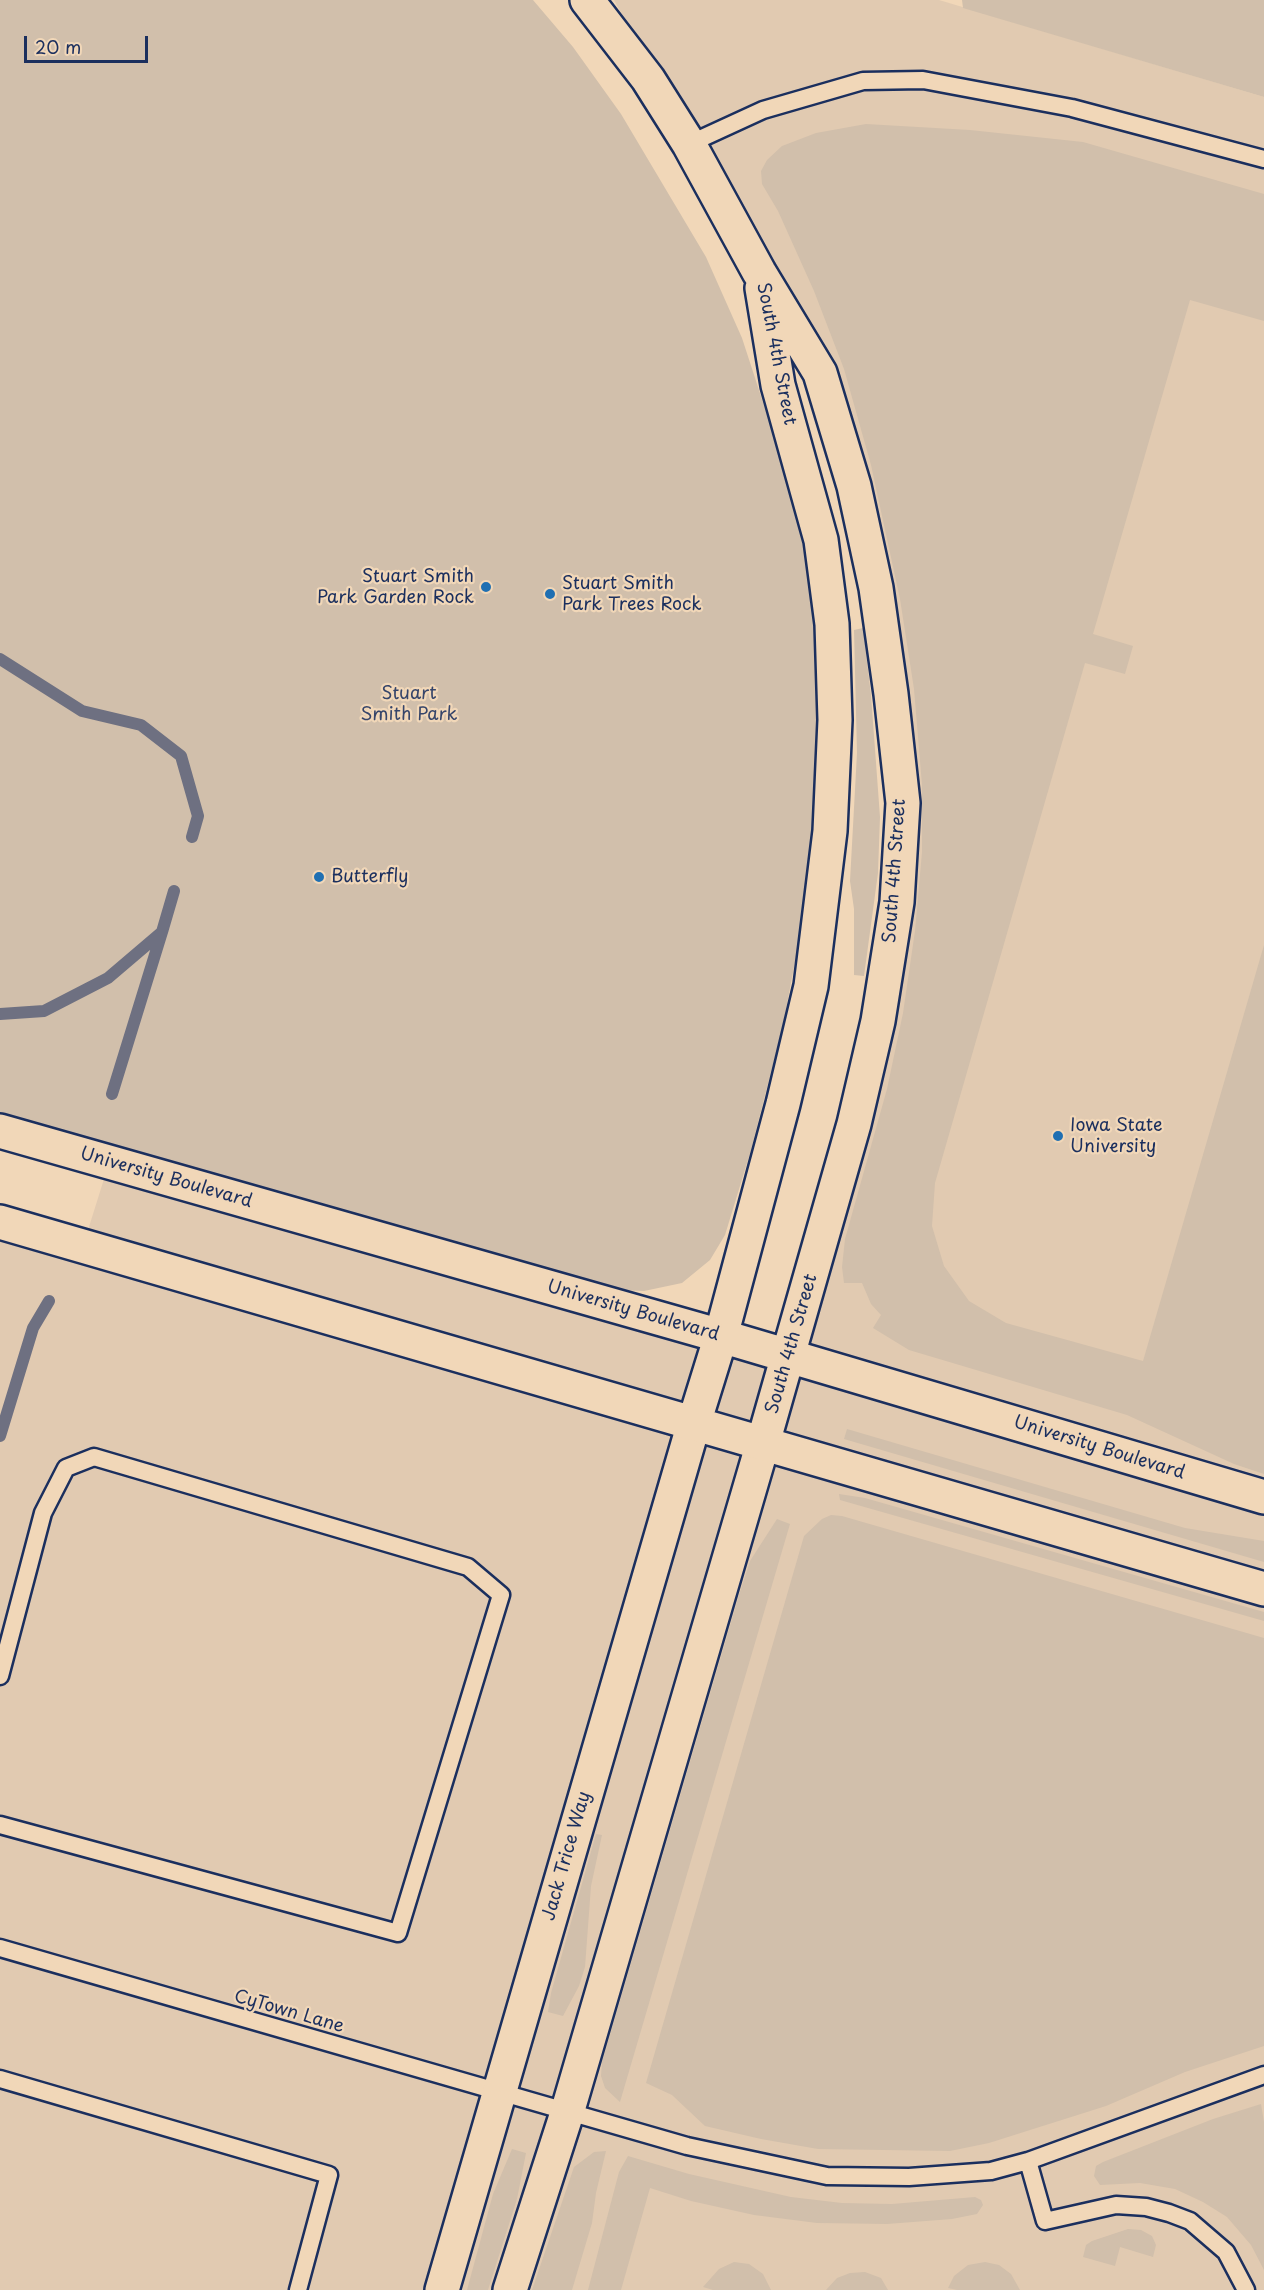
<!DOCTYPE html>
<style>
body{margin:0}
#map{position:relative;width:1264px;height:2290px;overflow:hidden;background:#f1d7b8;font-family:"Playpen Sans",sans-serif}
canvas{display:block}
.scale{position:absolute;left:24px;top:36px;width:124px;height:27px;box-sizing:border-box;border:3px solid #1b2f5e;border-top:0;padding-left:8px;font-size:18px;line-height:21px;white-space:nowrap;color:#1b2f5e;-webkit-text-stroke:4px #f1d7b8;paint-order:stroke}
</style>
<div id="map">
<canvas width="1264" height="2290"></canvas>
<div class="scale">20 m</div>
</div>
<script>
const ctx = document.querySelector('canvas').getContext('2d');
ctx.lineJoin = 'round';
function fillPath(path, color) {
  ctx.fillStyle = color;
  ctx.fill(path, 'evenodd');
}
function poly(rows) {
  const path = new Path2D();
  for (const r of rows) {
    path.moveTo(r[0], r[1]);
    for (let i = 2; i < r.length; i += 2) path.lineTo(r[i], r[i + 1]);
  }
  return path;
}
function stroke(path, color, width, dash) {
  ctx.strokeStyle = color;
  ctx.lineWidth = width;
  ctx.lineCap = dash ? 'butt' : 'round';
  ctx.setLineDash(dash || []);
  ctx.stroke(path);
}
function write(font, color, halo, rows, align = 'center') {
  ctx.font = font + ' "Playpen Sans",sans-serif';
  ctx.lineWidth = 4.5;
  ctx.setLineDash([]);
  ctx.textBaseline = 'middle';
  ctx.strokeStyle = halo;
  ctx.fillStyle = color;
  for (const [text, x, y, turn = 0] of rows) {
    ctx.save();
    ctx.translate(x, y);
    ctx.rotate((+turn || 0) * Math.PI / 180);
    ctx.textAlign = isNaN(turn) ? turn : align;
    if (halo) ctx.strokeText(text, 0, 0);
    ctx.fillText(text, 0, 0);
    ctx.restore();
  }
}
fillPath(poly([
 [614,0,939,0,1264,97,1264,2290,0,2290,0,1222,83,1246,114,1147,280,988,482,1048,567,1292,790,1356,856,1124,904,802,830,394]
]), '#e1cab1');
fillPath(poly([
 [0,0,533,0,573,47,621,114,706,257,742,338,799,513,809,567,819,700,814,813,802,925,783,1025,751,1150,725,1235,710,1260,682,1283,644,1291,617,1290,0,1112],
 [962,0,1264,0,1264,97,963,8],
 [866,124,970,130,1083,142,1264,194,1264,321,1190,300,1093,634,1133,646,1125,674,1085,663,935,1183,932,1226,944,1266,969,1301,1006,1323,1143,1361,1264,945,1264,1474,1234,1464,1127,1415,909,1350,873,1328,881,1315,871,1304,862,1283,844,1283,842,1267,845,1239,887,1089,903,1013,915,931,922,852,922,785,914,689,900,599,871,465,844,369,814,291,778,211,762,184,761,171,767,160,782,146,816,133],
 [863,628,871,695,880,817,878,873,864,976,854,975,854,909,850,881,857,753,854,630],
 [847,1429,1185,1528,1264,1541,1264,1562,844,1439],
 [839,1494,865,1498,1264,1612,1264,1621,840,1500],
 [831,1515,842,1516,1264,1638,1264,2046,1185,2072,1106,2106,989,2143,950,2151,818,2149,761,2139,705,2126,672,2095,646,2083,804,1536,822,1519],
 [777,1519,790,1524,620,2102,605,2088,601,2076,602,2062,739,1595,750,1561],
 [596,1834,602,1835,591,1886,585,1967,579,1986,563,2016,548,2012,551,1993],
 [1261,2104,1264,2122,1264,2270,1251,2245,1227,2217,1203,2202,1175,2189,1140,2183,1100,2185,1094,2176,1096,2166,1103,2162,1213,2119],
 [512,2149,526,2153,517,2199,488,2290,467,2290,493,2194],
 [606,2151,596,2193,592,2223,572,2290,532,2290,574,2167,594,2152],
 [628,2156,689,2174,791,2197,842,2203,892,2204,975,2197,981,2200,983,2205,977,2214,952,2219,887,2224,817,2223,754,2215,691,2201,650,2188,621,2290,588,2290,619,2172],
 [1128,2229,1141,2230,1152,2236,1156,2245,1153,2257,1120,2247,1115,2266,1083,2257,1086,2245,1092,2241],
 [734,2262,749,2264,763,2274,771,2290,713,2290,703,2287,719,2269],
 [985,2262,999,2265,1011,2274,1020,2290,957,2290,948,2288,954,2276,968,2265],
 [865,2272,881,2278,888,2290,826,2290,837,2278,850,2273]
]), '#d1bfab');
stroke(poly([
 [0,659,82,711,141,725,181,756,198,816,192,837],
 [0,1014,44,1011,108,978,162,932,174,891],
 [112,1094,162,932],
 [0,1436,33,1328,49,1301]
]), '#6e7081', 12);
const service = poly([
 [689,144,763,110,863,81,923,80,1072,108,1264,159],
 [0,1676,43,1513,66,1468,94,1457,468,1567,501,1595,398,1933,0,1825],
 [0,1948,687,2146,827,2176,909,2177,991,2171,1028,2161,1264,2075],
 [0,2079,329,2175,298,2290],
 [1028,2161,1045,2221,1116,2205,1146,2207,1169,2213,1190,2221,1226,2252,1246,2290]
]);
const tertiary = poly([
 [442,2290,694,1423],
 [510,2290,567,2113,763,1443]
]);
const secondary = poly([
 [587,0,648,79,689,144,759,272,820,373,854,486,876,588,891,694,903,803,897,902,878,1021,854,1124,763,1443],
 [0,1131,721,1336,1264,1497],
 [0,1222,1264,1589],
 [694,1423,721,1336,783,1104,811,986,830,831,835,720,832,624,821,540,778,385,762,288]
]);
stroke(service, '#1b2f5e', 21);
stroke(tertiary, '#1b2f5e', 38);
stroke(secondary, '#1b2f5e', 38);
stroke(service, '#f1d7b8', 16);
stroke(tertiary, '#f1d7b8', 33);
stroke(secondary, '#f1d7b8', 33);
for (const [x, y, r, color] of [
 [486,587,6,"#1f6fb2"],
 [550,594,6,"#1f6fb2"],
 [319,877,6,"#1f6fb2"],
 [1058,1136,6,"#1f6fb2"]
]) {
  const dot = new Path2D();
  dot.arc(x, y, r, 0, 2 * Math.PI);
  ctx.fillStyle = color;
  ctx.fill(dot);
  stroke(dot, '#f1d7b8', 2);
}
write('18px', '#1b2f5e', '#f1d7b8', [
 ["South 4th Street",776,354,79],
 ["South 4th Street",895,871,-86],
 ["University Boulevard",166,1178,16],
 ["University Boulevard",633,1311,16],
 ["South 4th Street",792,1344,-74],
 ["University Boulevard",1099,1448,17],
 ["Jack Trice Way",567,1856,-74],
 ["CyTown Lane",289,2012,16]
]);
write('18px', '#1b2f5e', '#f1d7b8', [
 ["Stuart Smith",474,577,"right"],
 ["Park Garden Rock",474,598,"right"],
 ["Stuart Smith",562,584],
 ["Park Trees Rock",562,605],
 ["Butterfly",331,877],
 ["Iowa State",1070,1126],
 ["University",1070,1147]
], 'left');
write('18px', '#36456a', '#f1d7b8', [
 ["Stuart",409,694],
 ["Smith Park",409,715]
]);
</script>
